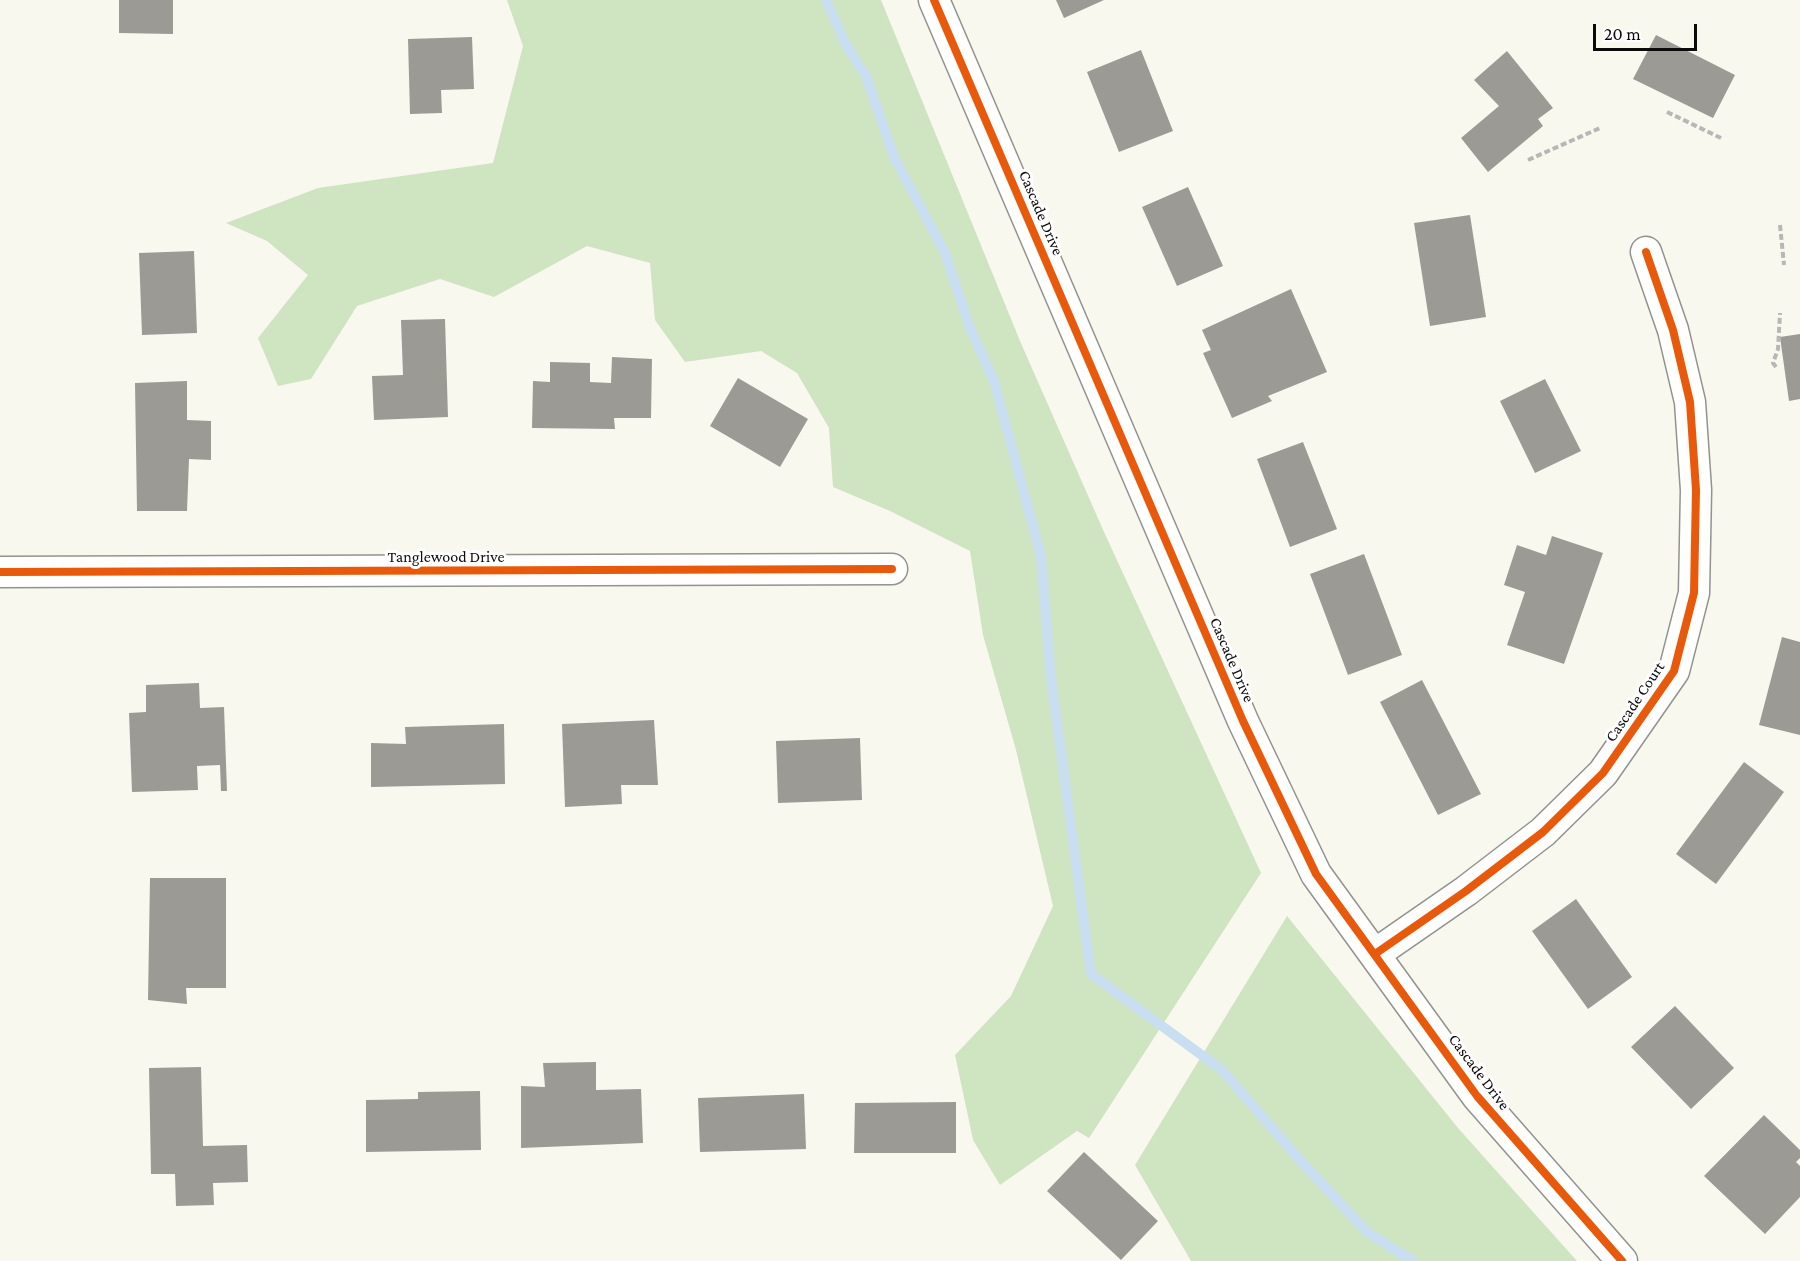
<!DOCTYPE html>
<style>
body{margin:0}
#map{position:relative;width:1800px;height:1261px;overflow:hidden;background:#f9f8ef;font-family:"Crimson Pro",serif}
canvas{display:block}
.scale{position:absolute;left:1593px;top:24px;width:104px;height:27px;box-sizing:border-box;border:3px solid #0b0b0b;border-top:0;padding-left:8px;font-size:18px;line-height:21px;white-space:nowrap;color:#0b0b0b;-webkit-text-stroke:4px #fff;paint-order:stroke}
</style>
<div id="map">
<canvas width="1800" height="1261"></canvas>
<div class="scale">20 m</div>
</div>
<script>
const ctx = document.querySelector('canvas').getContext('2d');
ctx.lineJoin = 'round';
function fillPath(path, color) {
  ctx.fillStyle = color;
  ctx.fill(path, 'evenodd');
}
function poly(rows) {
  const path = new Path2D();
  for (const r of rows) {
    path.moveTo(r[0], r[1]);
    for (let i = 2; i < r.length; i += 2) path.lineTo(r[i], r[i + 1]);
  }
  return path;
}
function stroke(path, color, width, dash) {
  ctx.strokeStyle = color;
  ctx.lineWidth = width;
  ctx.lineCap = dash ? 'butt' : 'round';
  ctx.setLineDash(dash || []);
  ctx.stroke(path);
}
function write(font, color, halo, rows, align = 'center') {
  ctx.font = font + ' "Crimson Pro",serif';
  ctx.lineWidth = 6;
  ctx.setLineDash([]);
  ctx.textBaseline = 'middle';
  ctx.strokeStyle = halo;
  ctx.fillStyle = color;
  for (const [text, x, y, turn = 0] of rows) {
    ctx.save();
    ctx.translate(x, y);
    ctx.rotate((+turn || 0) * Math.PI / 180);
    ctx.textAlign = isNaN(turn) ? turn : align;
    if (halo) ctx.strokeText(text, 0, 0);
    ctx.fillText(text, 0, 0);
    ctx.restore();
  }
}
fillPath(poly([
 [507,0,881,0,1020,341,1104,532,1261,873,1089,1138,1077,1131,1000,1185,973,1140,955,1055,1011,996,1053,906,1016,750,983,635,970,551,890,511,833,487,829,428,797,373,761,351,685,362,655,320,650,263,587,246,494,297,440,279,357,306,311,379,278,386,258,338,308,275,267,241,226,223,318,188,493,163,523,46],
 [1287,916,1458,1128,1577,1261,1191,1261,1135,1165]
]), '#cfe4c0');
stroke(poly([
 [826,0,846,45,866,76,894,157,945,253,970,328,994,381,1041,556,1051,678,1091,974,1222,1070,1298,1158,1367,1232,1413,1261]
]), '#c9def0', 10);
fillPath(poly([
 [119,0,173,0,173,34,119,33],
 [1056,0,1104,0,1064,18],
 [1656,35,1735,75,1713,118,1633,79],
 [472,37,474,89,441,90,442,113,410,114,408,39],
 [1141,50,1173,131,1119,152,1087,72],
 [1507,51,1553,108,1538,119,1543,126,1488,172,1461,138,1499,106,1474,80],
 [1188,187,1223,266,1177,286,1142,207],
 [1470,215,1486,317,1430,326,1414,223],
 [194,251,197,333,142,335,139,253],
 [1291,289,1327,372,1268,396,1272,401,1232,418,1203,353,1211,350,1202,330],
 [445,319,448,417,374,420,372,376,403,375,401,320],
 [1800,334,1800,399,1789,401,1780,337],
 [612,357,652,359,651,418,614,418,615,429,532,428,533,381,550,382,550,362,590,363,590,382,611,383],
 [738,378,808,419,780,467,710,426],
 [1545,379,1581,451,1535,473,1500,401],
 [187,381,187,420,211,421,211,460,189,459,187,511,137,511,135,383],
 [1303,442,1337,529,1290,547,1257,459],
 [1552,536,1603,553,1564,664,1507,645,1525,592,1504,585,1517,545,1546,555],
 [1364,554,1402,655,1348,675,1310,574],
 [1782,637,1800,642,1800,735,1759,725],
 [1422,680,1481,794,1438,815,1380,702],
 [199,683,200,708,224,707,227,791,221,791,220,765,197,766,198,790,132,792,129,713,146,712,146,685],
 [654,720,658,785,621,785,622,804,565,807,562,724],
 [504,724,505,784,371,787,371,743,406,744,405,727],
 [860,738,862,800,778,803,776,741],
 [1744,762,1784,792,1716,884,1676,854],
 [150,878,226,878,226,988,186,988,187,1004,148,1000],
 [1576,899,1632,977,1588,1009,1532,931],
 [1675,1006,1734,1068,1691,1109,1631,1047],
 [596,1062,596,1090,641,1089,643,1143,521,1148,521,1086,545,1087,543,1063],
 [201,1067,203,1146,247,1145,248,1182,213,1183,214,1205,176,1206,175,1174,151,1174,149,1068],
 [480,1091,481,1150,366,1152,366,1100,418,1099,418,1092],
 [804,1094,806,1149,700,1152,698,1098],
 [956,1102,956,1153,854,1153,855,1103],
 [1764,1115,1800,1150,1800,1158,1796,1162,1800,1166,1800,1197,1765,1234,1704,1176],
 [1084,1152,1158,1221,1121,1260,1047,1191]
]), '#9c9a95');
const street = poly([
 [934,0,1243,721,1316,874,1477,1096,1622,1261],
 [0,572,892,569],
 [1375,954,1466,891,1543,832,1603,773,1674,671,1694,593,1696,490,1690,402,1673,330,1646,252]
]);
stroke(street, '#92928e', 33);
stroke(poly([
 [1667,112,1723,139],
 [1528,160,1600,128],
 [1780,225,1784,265],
 [1776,367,1773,363,1778,349,1780,313]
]), '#b7b7b5', 4, [6, 3]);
stroke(street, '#fefefd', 30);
stroke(poly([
 [934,0,1243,721,1316,874,1477,1096,1622,1261],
 [0,572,892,569],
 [1375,954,1466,891,1543,832,1603,773,1674,671,1694,593,1696,490,1690,402,1673,330,1646,252]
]), '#e8590c', 8);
write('16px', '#0b0b0b', '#fff', [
 ["Cascade Drive",1041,213,67],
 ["Tanglewood Drive",446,557],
 ["Cascade Drive",1232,660,67],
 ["Cascade Court",1635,702,-56],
 ["Cascade Drive",1479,1072,53]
]);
</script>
